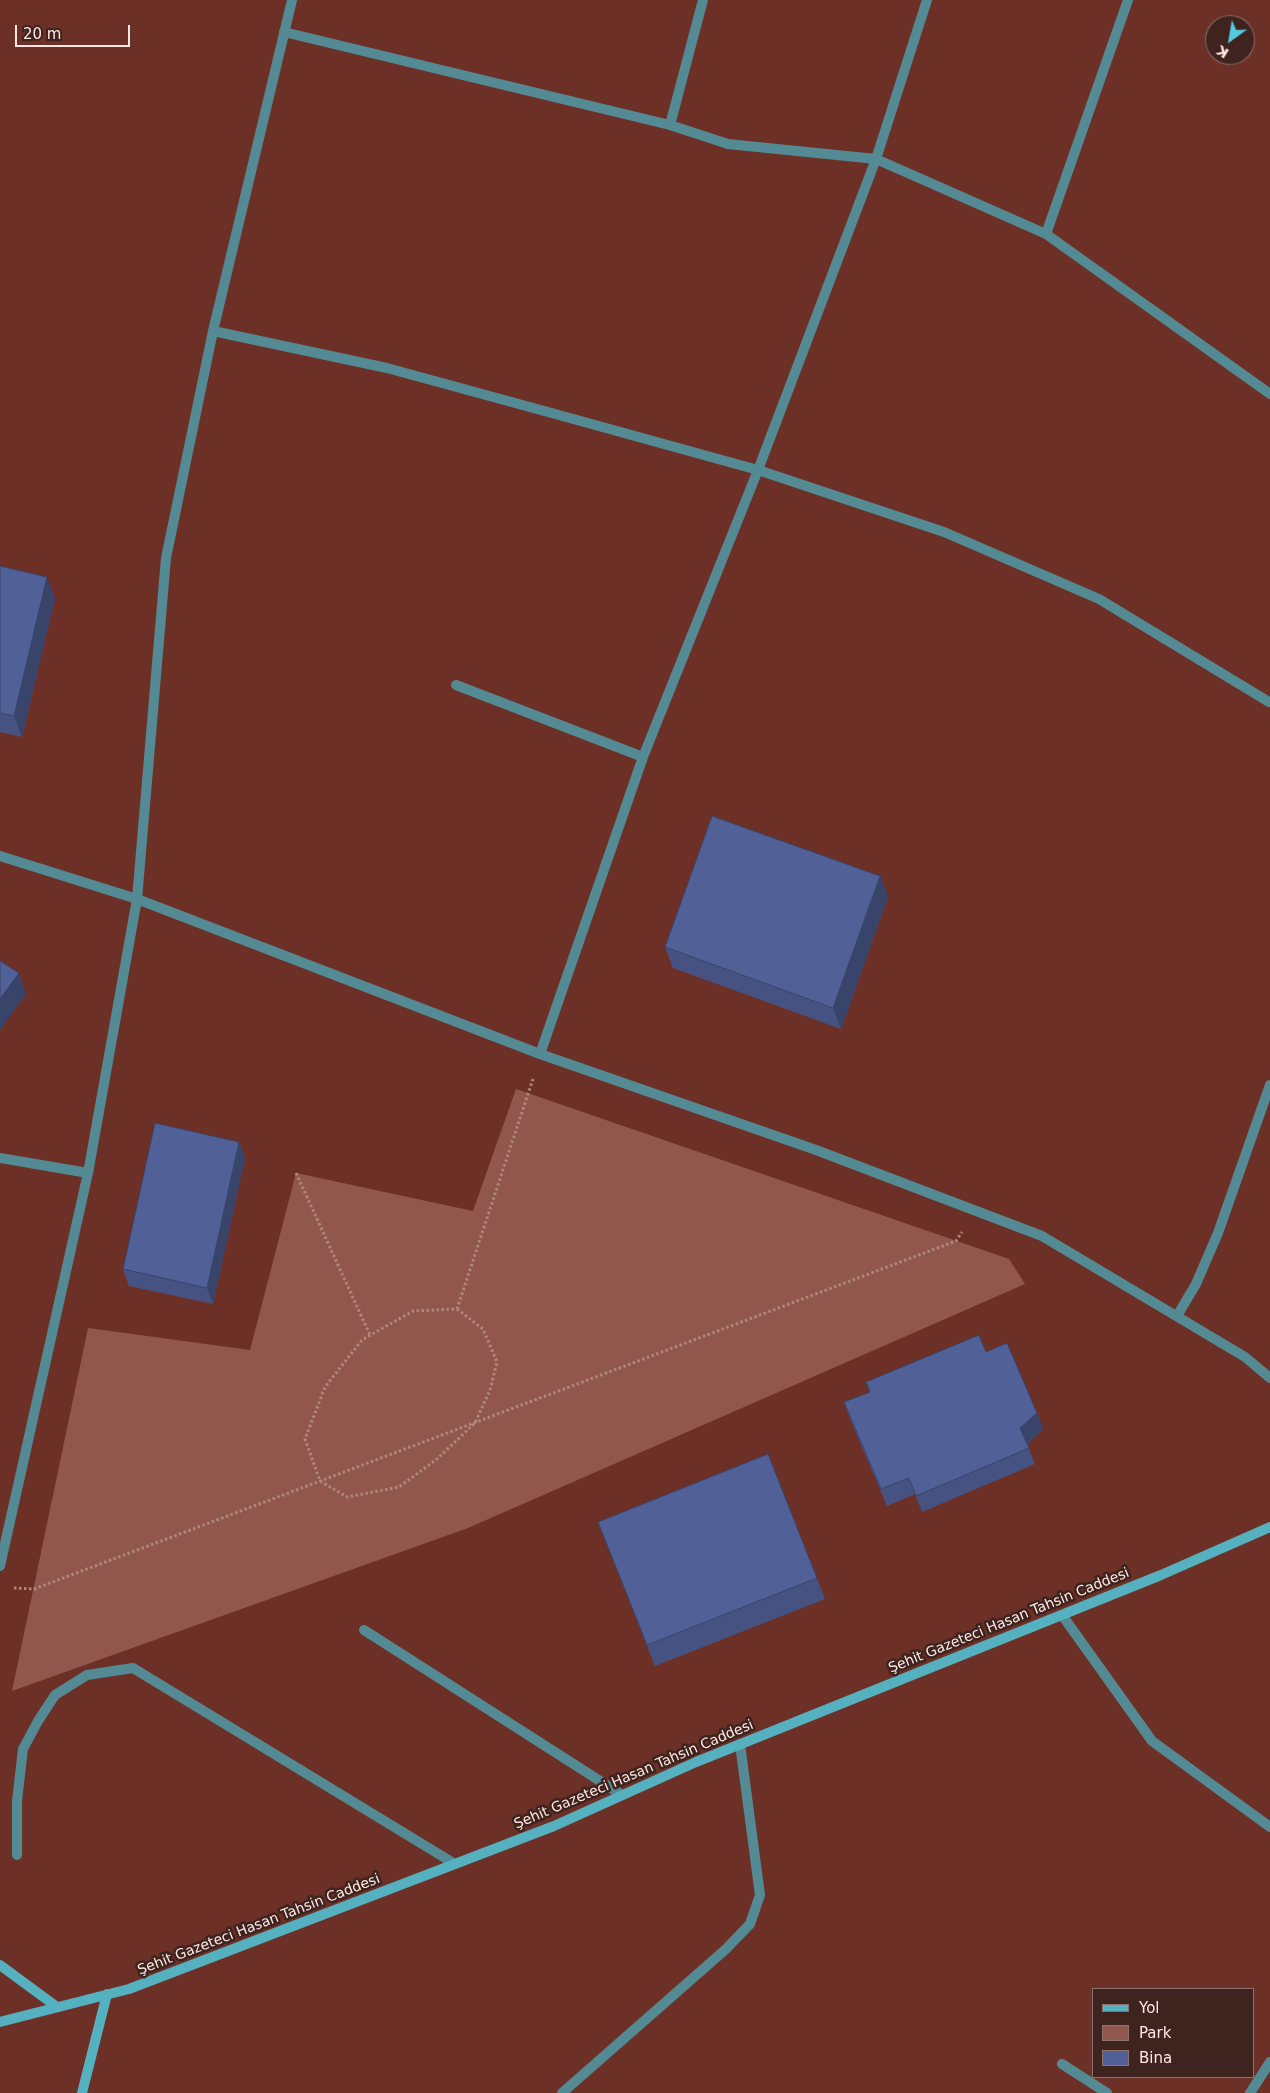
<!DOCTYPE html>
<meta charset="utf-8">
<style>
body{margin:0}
#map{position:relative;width:1270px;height:2093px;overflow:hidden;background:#6c3027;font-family:"DejaVu Sans",sans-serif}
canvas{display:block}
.legend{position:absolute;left:1092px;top:1988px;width:162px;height:90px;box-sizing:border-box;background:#3e231e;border:1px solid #8b726d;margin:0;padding:6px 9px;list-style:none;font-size:15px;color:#ffe8e3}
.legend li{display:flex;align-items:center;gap:10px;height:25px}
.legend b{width:25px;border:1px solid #8b726d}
.north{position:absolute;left:1205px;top:15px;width:50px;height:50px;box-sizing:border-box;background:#3e231e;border:1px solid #8b726d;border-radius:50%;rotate:212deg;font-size:14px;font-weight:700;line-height:20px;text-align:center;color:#ffe8e3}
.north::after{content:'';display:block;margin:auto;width:18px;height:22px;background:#54cade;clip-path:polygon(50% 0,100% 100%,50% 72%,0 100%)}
.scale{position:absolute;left:15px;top:25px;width:115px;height:22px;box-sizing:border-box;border:2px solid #ffe8e3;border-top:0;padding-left:6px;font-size:15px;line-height:18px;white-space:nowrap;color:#ffe8e3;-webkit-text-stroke:4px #3e231e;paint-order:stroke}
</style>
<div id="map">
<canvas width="1270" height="2093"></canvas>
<ul class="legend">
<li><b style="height:6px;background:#55b0bf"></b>Yol</li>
<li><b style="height:14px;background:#91574d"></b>Park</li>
<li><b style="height:14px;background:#516197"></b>Bina</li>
</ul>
<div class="north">K</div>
<div class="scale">20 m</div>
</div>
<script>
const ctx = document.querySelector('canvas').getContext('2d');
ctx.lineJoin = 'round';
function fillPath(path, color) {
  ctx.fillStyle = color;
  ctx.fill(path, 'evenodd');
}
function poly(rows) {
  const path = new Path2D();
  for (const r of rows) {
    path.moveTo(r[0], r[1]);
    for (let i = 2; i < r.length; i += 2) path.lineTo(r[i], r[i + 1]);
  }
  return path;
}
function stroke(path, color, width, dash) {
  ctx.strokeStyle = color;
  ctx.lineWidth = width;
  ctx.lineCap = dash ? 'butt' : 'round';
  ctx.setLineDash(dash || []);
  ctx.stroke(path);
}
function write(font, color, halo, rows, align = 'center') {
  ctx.font = font + ' "DejaVu Sans",sans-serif';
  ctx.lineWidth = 5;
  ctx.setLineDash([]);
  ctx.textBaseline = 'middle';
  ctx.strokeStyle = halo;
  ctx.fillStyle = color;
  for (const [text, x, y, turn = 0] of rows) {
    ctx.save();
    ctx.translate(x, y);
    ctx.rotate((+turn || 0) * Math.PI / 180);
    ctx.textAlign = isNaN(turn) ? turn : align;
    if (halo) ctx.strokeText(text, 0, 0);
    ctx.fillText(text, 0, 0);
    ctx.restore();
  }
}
fillPath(poly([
 [516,1089,1009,1259,1025,1284,468,1528,12,1691,88,1328,250,1350,296,1173,473,1211]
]), '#91574d');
stroke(poly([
 [296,1173,370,1335],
 [457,1309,483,1329,497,1362,490,1390,475,1423,437,1459,399,1487,347,1497,320,1481,305,1439,325,1387,362,1340,413,1311,457,1309],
 [457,1309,533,1079],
 [14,1588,34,1589,956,1241,962,1232]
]), '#b0867e', 3, [2.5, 2.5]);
stroke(poly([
 [284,32,670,125,728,144,876,159,1046,234,1270,394],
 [670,125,703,0],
 [1046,234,1128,0],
 [213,331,387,368,548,412,758,470,944,532,1099,599,1269,702],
 [456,685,643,757],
 [0,856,137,899,540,1054,816,1150,1042,1236,1245,1357,1270,1378],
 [540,1054,643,757,758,470,876,159,927,0],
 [0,1158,88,1173],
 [1177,1316,1196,1284,1218,1233,1270,1085],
 [0,1566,88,1173,137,899,166,558,213,331,292,0],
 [1062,1615,1152,1741,1270,1827],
 [364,1630,622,1795],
 [17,1855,17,1801,23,1749,38,1721,55,1695,87,1675,133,1668,455,1864],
 [1062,2064,1107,2093],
 [562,2093,726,1949,750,1924,760,1895,740,1744],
 [1250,2093,1270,2062]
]), '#548a94', 10);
stroke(poly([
 [0,1965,57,2007],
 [0,2022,129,1989,554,1826,696,1762,1161,1575,1270,1527],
 [82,2093,107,1994]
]), '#55b0bf', 10);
fillPath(poly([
 [0,566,55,598,22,737,0,732],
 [880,876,888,897,841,1029,673,968,665,947],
 [239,1142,245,1158,213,1304,129,1286,123,1269],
 [986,1352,1037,1413,1043,1429,1027,1444,1035,1464,922,1512,915,1494,887,1506,850,1419,844,1402],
 [598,1522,817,1578,825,1599,655,1666]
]), '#465382');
fillPath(poly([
 [47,577,55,598,22,737,14,716],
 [880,876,888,897,841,1029,833,1008],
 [19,973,26,994,0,1030,0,999],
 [239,1142,245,1158,213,1304,207,1288],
 [1037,1413,1043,1429,1026,1444,1020,1428]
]), '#39446a');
const building = poly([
 [0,566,47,577,14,716,0,713,0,566],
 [712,816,880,876,833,1008,665,947,712,816],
 [0,961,19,973,0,999,0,961],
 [155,1123,239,1142,207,1288,123,1269,155,1123],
 [979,1335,986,1352,1007,1343,1037,1413,1020,1428,1029,1448,916,1496,909,1478,881,1489,844,1402,870,1392,866,1382,979,1335],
 [768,1454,817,1578,647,1645,598,1522,768,1454]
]);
fillPath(building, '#516197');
stroke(building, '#39446a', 1);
write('14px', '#ffe8e3', '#3e231e', [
 ["Şehit Gazeteci Hasan Tahsin Caddesi",1009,1621,-22],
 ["Şehit Gazeteci Hasan Tahsin Caddesi",634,1775,-23],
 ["Şehit Gazeteci Hasan Tahsin Caddesi",259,1925,-21]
]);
</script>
